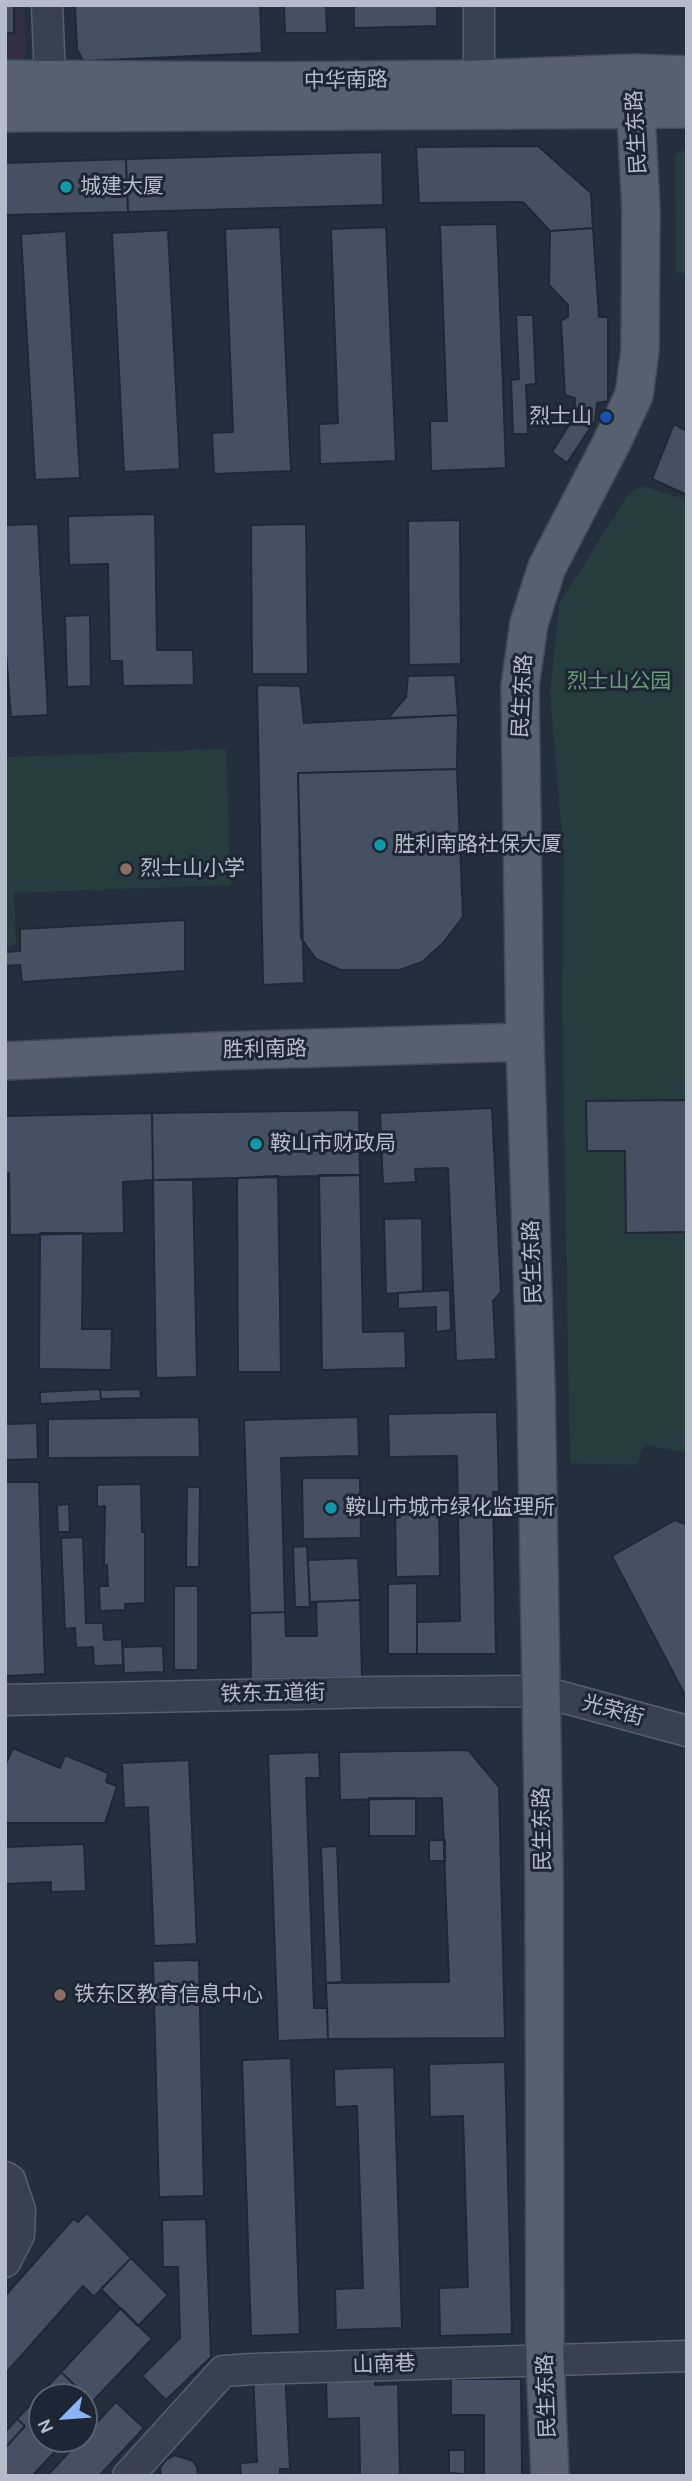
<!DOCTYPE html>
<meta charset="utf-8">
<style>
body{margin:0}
#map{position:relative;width:692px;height:2481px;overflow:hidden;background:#242f3e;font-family:Karla,sans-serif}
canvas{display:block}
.frame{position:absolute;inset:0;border:7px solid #b4bcc9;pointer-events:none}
.north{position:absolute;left:28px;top:2383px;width:70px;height:70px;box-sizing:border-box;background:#1d2633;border:2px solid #59626f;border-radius:50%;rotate:245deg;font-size:19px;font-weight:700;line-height:28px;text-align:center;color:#b4bcc9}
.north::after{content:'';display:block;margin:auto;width:24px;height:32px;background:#8ab4f8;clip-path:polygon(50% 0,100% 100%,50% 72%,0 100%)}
</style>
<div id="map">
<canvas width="692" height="2481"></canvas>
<div class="frame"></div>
<div class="north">N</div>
</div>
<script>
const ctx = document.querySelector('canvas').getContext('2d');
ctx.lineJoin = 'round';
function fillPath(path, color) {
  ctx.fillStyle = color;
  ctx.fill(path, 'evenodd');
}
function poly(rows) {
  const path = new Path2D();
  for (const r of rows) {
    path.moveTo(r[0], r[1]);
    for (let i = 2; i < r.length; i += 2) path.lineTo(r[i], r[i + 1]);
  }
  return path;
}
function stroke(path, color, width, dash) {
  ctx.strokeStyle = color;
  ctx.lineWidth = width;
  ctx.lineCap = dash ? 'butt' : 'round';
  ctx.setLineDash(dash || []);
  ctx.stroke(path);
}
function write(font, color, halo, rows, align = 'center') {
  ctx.font = font + ' Karla,"Noto Sans SC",sans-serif';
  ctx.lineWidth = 6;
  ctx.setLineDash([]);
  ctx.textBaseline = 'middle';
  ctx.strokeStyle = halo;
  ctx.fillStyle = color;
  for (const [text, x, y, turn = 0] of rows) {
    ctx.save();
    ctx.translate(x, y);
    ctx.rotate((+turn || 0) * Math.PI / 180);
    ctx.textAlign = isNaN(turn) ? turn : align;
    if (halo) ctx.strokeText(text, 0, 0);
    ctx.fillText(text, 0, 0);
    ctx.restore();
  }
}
fillPath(poly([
 [5,5,24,5,26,63,5,63]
]), '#32303f');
fillPath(poly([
 [687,147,687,273,676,273,675,155],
 [643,486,687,500,687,1453,644,1445,637,1465,570,1463,562,998,564,859,550,693,559,604,629,493],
 [226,749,231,885,14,893,16,944,5,948,5,757]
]), '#263c3f');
const building = poly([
 [5,5,14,5,14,33,5,33,5,5],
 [75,5,260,5,262,53,83,61,77,49,75,5],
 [284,5,326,5,327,33,285,33,284,5],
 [354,5,437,5,437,26,354,28,354,5],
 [538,146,591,193,593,228,550,231,523,202,419,203,416,147,538,146],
 [382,152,383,205,128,212,126,159,382,152],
 [126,159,128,212,5,215,5,163,126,159],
 [497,224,506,468,431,471,430,421,447,421,440,225,497,224],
 [280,227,291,471,214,474,212,433,233,432,225,229,280,227],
 [386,227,396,461,320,464,319,424,338,423,331,229,386,227],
 [593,228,599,317,608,317,608,401,597,403,595,421,567,463,552,452,574,417,575,398,565,395,561,321,568,317,568,305,549,285,550,231,593,228],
 [168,230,180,469,124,472,112,233,168,230],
 [66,231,80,478,35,480,21,234,66,231],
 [516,315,533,315,536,384,526,385,528,434,513,434,511,380,519,379,516,315],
 [674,424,687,431,687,495,652,479,674,424],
 [155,514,157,650,193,650,194,685,123,686,122,661,110,661,108,564,69,565,68,516,155,514],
 [460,520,461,664,409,665,408,521,460,520],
 [38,524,48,715,11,717,5,639,5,525,38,524],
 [306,524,308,674,252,674,251,525,306,524],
 [90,615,91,686,67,687,65,616,90,615],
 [455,675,458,715,388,718,406,697,408,676,455,675],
 [257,685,300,686,304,723,458,715,457,769,298,773,304,983,263,985,257,685],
 [457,769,463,917,442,944,422,962,400,970,341,970,316,959,301,938,298,773,457,769],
 [185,920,185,971,22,982,20,965,5,966,5,952,20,951,20,929,185,920],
 [687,1100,687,1232,626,1233,625,1151,587,1151,586,1101,687,1100],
 [492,1108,501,1292,493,1301,496,1359,456,1361,448,1168,415,1169,416,1182,383,1184,380,1113,492,1108],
 [359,1110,360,1175,153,1180,152,1113,359,1110],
 [152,1113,153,1180,123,1182,124,1233,10,1235,9,1173,5,1173,5,1116,152,1113],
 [319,1175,360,1175,363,1332,405,1331,406,1368,322,1370,319,1175],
 [278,1176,281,1372,238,1372,237,1178,278,1176],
 [153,1180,193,1180,197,1377,156,1378,153,1180],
 [422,1218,423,1291,386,1294,384,1219,422,1218],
 [40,1233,83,1233,82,1329,112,1329,111,1370,39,1369,40,1233],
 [450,1290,451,1330,436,1332,436,1307,398,1309,398,1293,450,1290],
 [100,1389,101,1401,40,1404,40,1392,100,1389],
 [140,1389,141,1398,101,1399,100,1390,140,1389],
 [497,1412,499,1492,493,1492,496,1654,417,1654,417,1622,460,1621,457,1456,389,1457,388,1414,497,1412],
 [199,1417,200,1457,48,1458,48,1419,199,1417],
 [358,1417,359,1456,281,1458,285,1612,250,1613,244,1420,358,1417],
 [37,1423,38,1459,5,1460,5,1424,37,1423],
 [302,1478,360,1478,361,1538,303,1539,302,1478],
 [5,1482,39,1482,45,1674,6,1676,5,1482],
 [141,1484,142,1532,145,1532,145,1603,125,1604,125,1610,100,1611,99,1586,108,1586,107,1565,104,1565,105,1506,97,1507,97,1485,141,1484],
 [187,1487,200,1487,199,1567,186,1567,187,1487],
 [439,1500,440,1576,396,1577,395,1501,439,1500],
 [69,1504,70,1532,58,1532,57,1505,69,1504],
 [675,1520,687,1525,687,1699,612,1556,675,1520],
 [83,1537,86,1623,103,1623,104,1640,122,1639,123,1665,94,1666,93,1647,76,1648,75,1628,65,1629,61,1538,83,1537],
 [307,1546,310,1607,295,1607,293,1547,307,1546],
 [358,1558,360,1600,310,1602,308,1560,358,1558],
 [417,1583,417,1654,388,1654,388,1584,417,1583],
 [174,1586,198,1586,198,1670,174,1670,174,1586],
 [360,1600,362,1677,251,1679,250,1613,285,1612,286,1636,317,1636,316,1602,360,1600],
 [163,1646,164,1672,124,1673,123,1647,163,1646],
 [13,1748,60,1768,65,1755,108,1773,106,1782,117,1786,105,1823,5,1823,5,1766,13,1748],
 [468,1750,499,1787,505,2038,328,2039,326,1983,449,1982,442,1798,340,1800,339,1752,468,1750],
 [319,1752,320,1778,306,1778,314,2008,327,2008,328,2039,278,2041,268,1754,319,1752],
 [189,1760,197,1944,154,1946,148,1807,124,1808,122,1763,189,1760],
 [369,1798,416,1798,416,1836,369,1836,369,1798],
 [429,1840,445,1840,445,1861,429,1861,429,1840],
 [84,1844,86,1891,51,1892,51,1882,5,1884,5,1847,84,1844],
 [337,1846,342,1982,326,1983,321,1847,337,1846],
 [199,1960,204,2196,159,2197,153,1961,199,1960],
 [291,2058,300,2334,251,2336,242,2060,291,2058],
 [505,2062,512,2334,440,2336,439,2288,468,2287,463,2116,430,2117,429,2064,505,2062],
 [394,2067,402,2328,336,2330,335,2289,363,2288,357,2106,335,2107,334,2069,394,2067],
 [87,2213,131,2258,94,2297,83,2286,5,2374,5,2296,73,2219,78,2222,87,2213],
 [206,2219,211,2357,166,2400,142,2376,180,2338,178,2267,163,2267,162,2220,206,2219],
 [131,2258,168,2295,138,2326,101,2289,131,2258],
 [121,2308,152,2339,92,2402,61,2372,121,2308],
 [285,2371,290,2469,280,2469,280,2476,241,2476,240,2463,257,2462,253,2373,285,2371],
 [61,2372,97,2407,84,2421,84,2397,42,2397,42,2439,67,2439,34,2474,36,2476,5,2476,5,2448,25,2426,17,2419,61,2372],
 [375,2378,375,2385,398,2384,400,2476,360,2476,359,2418,327,2419,326,2379,375,2378],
 [451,2379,521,2379,522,2476,484,2476,484,2415,451,2415,451,2379],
 [116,2402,144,2428,99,2476,47,2476,81,2439,84,2439,84,2436,116,2402],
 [17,2419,25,2426,5,2448,5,2432,17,2419],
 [449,2450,465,2450,465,2474,449,2473,449,2450],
 [175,2455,193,2461,197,2467,198,2476,161,2476,160,2467,167,2459,175,2455]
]);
fillPath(building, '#455162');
stroke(building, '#1f2835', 2);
const minor = poly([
 [47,5,50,78],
 [479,79,479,5],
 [5,1700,379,1692,540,1691,687,1731],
 [5,2177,10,2180,20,2210,19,2235,5,2262],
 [128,2476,223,2371,253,2369,687,2356]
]);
const major = poly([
 [5,79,273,81,479,79,634,73,687,75],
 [5,113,687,109],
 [5,1061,215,1051,525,1042],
 [550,2476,545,2360,544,1863,536,1389,525,1042,520,686,529,623,547,567,612,442,634,395,640,351,641,211,634,73]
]);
stroke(minor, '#565f6c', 33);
stroke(major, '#414a57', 40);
stroke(minor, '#38414e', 30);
stroke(major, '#56606e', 37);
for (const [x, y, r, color] of [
 [66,187,7,"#0f9aa8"],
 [606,417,7,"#1a4fb4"],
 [380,845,7,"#0f9aa8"],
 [126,869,7,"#8d6e63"],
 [256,1144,7,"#0f9aa8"],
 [331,1508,7,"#0f9aa8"],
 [60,1995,7,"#8d6e63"]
]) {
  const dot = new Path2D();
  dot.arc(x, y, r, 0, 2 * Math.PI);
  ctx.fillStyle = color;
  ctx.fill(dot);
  stroke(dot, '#1d2633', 2.5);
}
write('21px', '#b4bcc9', '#1d2633', [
 ["中华南路",346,81,-1],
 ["民生东路",637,132,-93],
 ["民生东路",523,696,-87],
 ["胜利南路",265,1050,-1],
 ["民生东路",533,1262,-92],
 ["铁东五道街",273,1694,-1],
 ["光荣街",613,1711,15],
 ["民生东路",543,1829,-91],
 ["山南巷",384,2365,-2],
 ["民生东路",547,2396,-92]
]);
write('21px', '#b4bcc9', '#1d2633', [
 ["城建大厦",80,187],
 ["烈士山",592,417,"right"],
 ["胜利南路社保大厦",394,845],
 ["烈士山小学",140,869],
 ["鞍山市财政局",270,1144],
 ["鞍山市城市绿化监理所",345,1508],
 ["铁东区教育信息中心",74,1995]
], 'left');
write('21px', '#6b9a76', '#1d2633', [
 ["烈士山公园",619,682]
]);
</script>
